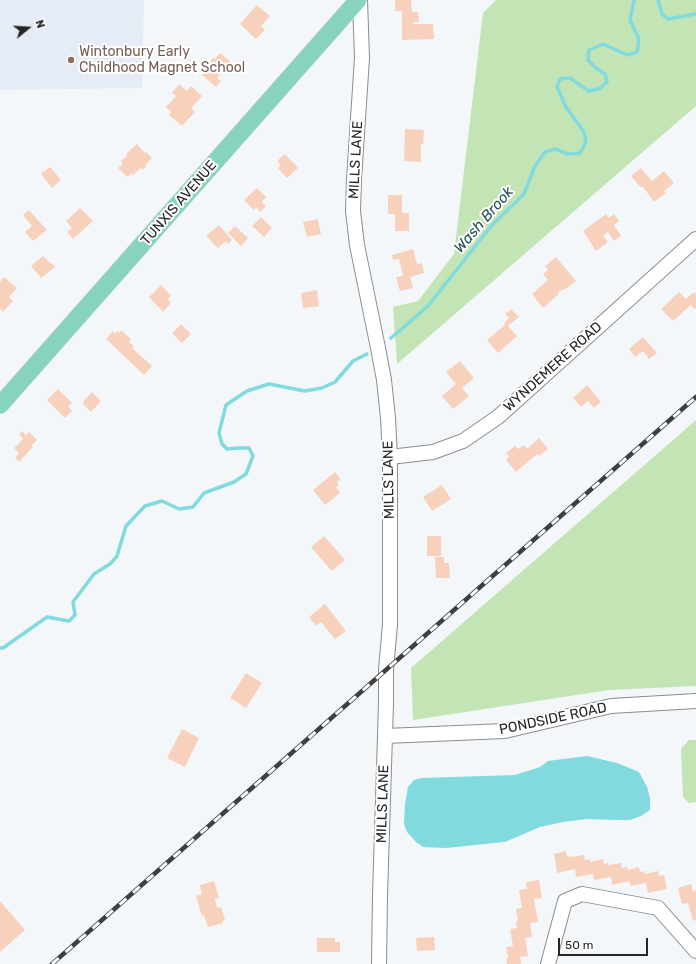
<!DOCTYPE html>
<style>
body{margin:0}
#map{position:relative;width:696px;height:964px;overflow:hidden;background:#f4f7fa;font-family:Rubik,sans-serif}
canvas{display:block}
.north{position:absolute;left:8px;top:8px;width:40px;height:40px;-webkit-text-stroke:3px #fff;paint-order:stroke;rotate:72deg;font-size:11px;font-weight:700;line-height:16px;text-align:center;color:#252627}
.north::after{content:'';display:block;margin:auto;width:14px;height:18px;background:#252627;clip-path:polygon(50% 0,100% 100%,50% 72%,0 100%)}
.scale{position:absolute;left:558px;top:938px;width:90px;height:18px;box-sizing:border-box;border:2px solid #252627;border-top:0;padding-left:5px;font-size:12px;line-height:14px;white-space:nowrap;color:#252627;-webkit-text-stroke:3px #fff;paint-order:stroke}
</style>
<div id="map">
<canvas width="696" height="964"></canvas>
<div class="north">N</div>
<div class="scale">50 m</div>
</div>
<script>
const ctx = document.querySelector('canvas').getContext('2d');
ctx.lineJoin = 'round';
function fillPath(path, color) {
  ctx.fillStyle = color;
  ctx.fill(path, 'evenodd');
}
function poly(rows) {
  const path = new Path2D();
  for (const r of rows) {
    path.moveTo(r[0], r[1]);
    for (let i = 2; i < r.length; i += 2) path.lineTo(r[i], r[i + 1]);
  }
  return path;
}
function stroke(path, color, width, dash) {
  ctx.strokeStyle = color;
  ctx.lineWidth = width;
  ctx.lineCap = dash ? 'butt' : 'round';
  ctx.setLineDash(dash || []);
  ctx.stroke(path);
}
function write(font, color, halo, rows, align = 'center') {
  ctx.font = font + ' Rubik,sans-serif';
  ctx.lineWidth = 4;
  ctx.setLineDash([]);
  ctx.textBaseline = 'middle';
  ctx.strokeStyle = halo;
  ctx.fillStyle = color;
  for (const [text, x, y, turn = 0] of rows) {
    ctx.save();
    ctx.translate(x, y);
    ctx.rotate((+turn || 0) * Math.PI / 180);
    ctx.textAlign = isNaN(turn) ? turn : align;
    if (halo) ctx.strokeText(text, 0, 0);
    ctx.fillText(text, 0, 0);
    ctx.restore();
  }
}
fillPath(poly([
 [0,0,144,0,142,88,0,90]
]), '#e6ecf6');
fillPath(poly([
 [496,0,696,0,696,106,397,364,393,307,418,301,454,254,483,13],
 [696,420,696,686,609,690,413,720,411,668],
 [689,740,696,740,696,802,689,803,683,797,681,749]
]), '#c3e4b5');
fillPath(poly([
 [587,756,617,763,639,772,647,787,650,798,650,810,641,816,630,820,615,820,586,819,563,822,540,827,505,842,446,848,423,847,416,842,407,832,404,824,405,804,408,787,414,780,422,778,515,775,540,767,548,761]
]), '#80dade');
stroke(poly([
 [658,0,662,14,668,19,696,14],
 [391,338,428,306,492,225,524,194,535,166,545,152,555,149,568,154,580,153,586,142,584,132,566,107,557,87,560,79,570,78,589,91,599,89,607,82,605,74,596,68,588,60,589,50,603,44,627,55,637,52,639,39,630,20,634,0],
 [0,648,3,648,47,617,69,621,75,615,73,602,94,574,110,564,117,556,126,526,145,506,162,501,179,509,193,507,204,493,234,482,246,474,253,456,249,448,239,448,227,449,222,444,219,433,226,405,247,391,269,384,305,391,322,388,335,382,353,361,367,354]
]), '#80dade', 3.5);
fillPath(poly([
 [395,0,411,0,412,12,418,12,419,22,413,22,413,24,433,24,434,39,402,40,402,11,395,11],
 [257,5,270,16,261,26,265,30,256,39,240,24],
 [220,53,231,62,217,78,221,81,216,87,202,75,212,63,210,62,213,58,215,59],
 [179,84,187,91,191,86,202,96,191,108,195,112,182,126,169,115,171,112,166,107,176,96,172,93],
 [405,129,424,130,423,144,421,144,421,162,404,161],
 [137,144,145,153,146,152,152,158,145,165,147,166,142,170,141,168,133,175,132,173,127,177,118,168,123,164,121,161,127,156,126,154],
 [285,154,298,168,287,178,278,168,281,165,277,161],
 [50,167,61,180,52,188,41,174],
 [641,168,652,181,664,171,674,183,664,191,666,193,654,202,643,187,640,187,631,176],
 [257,188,266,197,262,202,266,206,260,212,256,207,254,210,244,200],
 [388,195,402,195,402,213,409,213,409,231,395,231,395,214,388,214],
 [80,208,93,221,73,239,67,232,72,228,66,221],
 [29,210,47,230,33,241,25,232,32,226,23,215],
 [606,214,609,218,614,214,619,221,614,225,621,236,614,241,608,232,603,236,608,242,596,251,583,231],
 [261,217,272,228,264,237,252,226],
 [318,219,321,234,307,237,303,222],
 [219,225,232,240,228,244,226,241,218,248,206,236],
 [235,226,248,238,241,246,228,233],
 [413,249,417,264,422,263,424,273,410,277,413,288,400,291,396,277,403,276,399,259,393,260,392,255],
 [43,256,51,264,52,263,55,267,41,278,31,266],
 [556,257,576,281,564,290,563,289,558,293,559,294,543,308,532,294,548,280,543,274,548,270,545,266],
 [4,277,17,288,9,297,13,301,3,312,0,309,0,282],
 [161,285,171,296,167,299,171,303,163,312,149,297],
 [317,290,319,306,303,308,301,293],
 [679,292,686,299,694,292,696,294,696,308,694,309,691,305,673,321,661,309],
 [511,309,519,317,508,326,517,336,498,353,487,340,505,325,504,323,509,318,505,314],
 [181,324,191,334,182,343,172,333],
 [121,330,131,339,129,342,134,346,132,348,152,366,144,375,106,339,113,331,115,334,117,331,119,333],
 [643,337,657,353,649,359,643,351,635,357,629,349],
 [460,361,474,378,462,388,469,396,453,409,442,396,456,384,446,372],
 [587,385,601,402,594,408,588,401,581,407,573,398],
 [58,389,72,403,68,407,72,411,65,418,47,400],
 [92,392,101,401,91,412,83,404,83,402],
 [22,431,26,435,29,432,37,440,31,446,33,447,19,462,15,458,19,453,14,448,23,439,19,434],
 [539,438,548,449,539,456,537,454,516,472,506,460,509,457,506,453,515,446,519,449,524,445,527,449],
 [335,472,341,480,337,482,339,485,336,487,340,493,325,505,313,490],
 [442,485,451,499,432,511,423,497],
 [324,536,345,560,332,571,311,547],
 [427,536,441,536,441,556,427,556],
 [435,557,444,557,444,563,449,563,450,578,436,578],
 [325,604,346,631,335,639,321,622,316,626,309,617],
 [246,673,262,683,246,708,230,698],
 [182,729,199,738,185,767,167,758],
 [566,851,567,857,572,856,572,857,584,855,585,860,590,859,590,862,603,859,604,864,608,863,609,865,621,863,622,868,627,867,628,870,639,867,640,872,644,871,645,874,658,871,659,876,664,875,667,889,648,893,646,883,631,886,629,881,612,885,611,877,594,880,593,874,576,877,575,869,557,873,554,854],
 [539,880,542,898,534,899,538,922,530,923,532,937,525,938,528,956,520,957,521,964,507,964,506,958,508,958,506,947,513,946,510,929,517,928,516,922,518,921,516,909,522,908,519,890,527,889,526,882],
 [214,881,219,898,215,899,217,908,221,907,225,920,222,921,223,923,208,927,204,915,202,916,196,896,202,894,200,885],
 [691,884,693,891,696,890,696,920,693,921,688,903,682,904,678,888],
 [0,901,25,930,0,952],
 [434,937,435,950,417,951,416,938],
 [317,938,335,938,335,942,340,942,340,952,317,952]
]), '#f8d1bd');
const minor = poly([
 [360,0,362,58,354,179,353,211,357,245,378,348,384,380,388,418,390,457,390,624,386,670,386,703,380,896,379,964],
 [390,457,433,452,463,441,498,417,696,239],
 [385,736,505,731,611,706,696,701],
 [548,964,565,901,582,894,658,908,696,951]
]);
const major = poly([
 [0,405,358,0]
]);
stroke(minor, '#8a8c8f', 16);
stroke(major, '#d3d4d4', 18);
stroke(minor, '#fff', 14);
stroke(major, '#88d3be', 17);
const rail = poly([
 [52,964,696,397]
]);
stroke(rail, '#3e3f40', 4.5);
stroke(rail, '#fff', 3, [9]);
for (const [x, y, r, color] of [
 [71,60,4,"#8d6e63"]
]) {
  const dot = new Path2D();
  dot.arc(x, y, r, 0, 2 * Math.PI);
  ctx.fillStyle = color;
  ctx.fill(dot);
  stroke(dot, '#fff', 1.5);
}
write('14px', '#785e54', '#fff', [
 ["Wintonbury Early",79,52],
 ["Childhood Magnet School",79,68]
], 'left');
write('14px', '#252627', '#fff', [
 ["MILLS LANE",356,160,-87],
 ["TUNXIS AVENUE",179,203,-49],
 ["WYNDEMERE ROAD",553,367,-42],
 ["MILLS LANE",389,480,-91],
 ["PONDSIDE ROAD",553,719,-12],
 ["MILLS LANE",383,804,-88]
]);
write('italic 15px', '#275152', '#fff', [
 ["Wash Brook",484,220,-49]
]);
</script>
